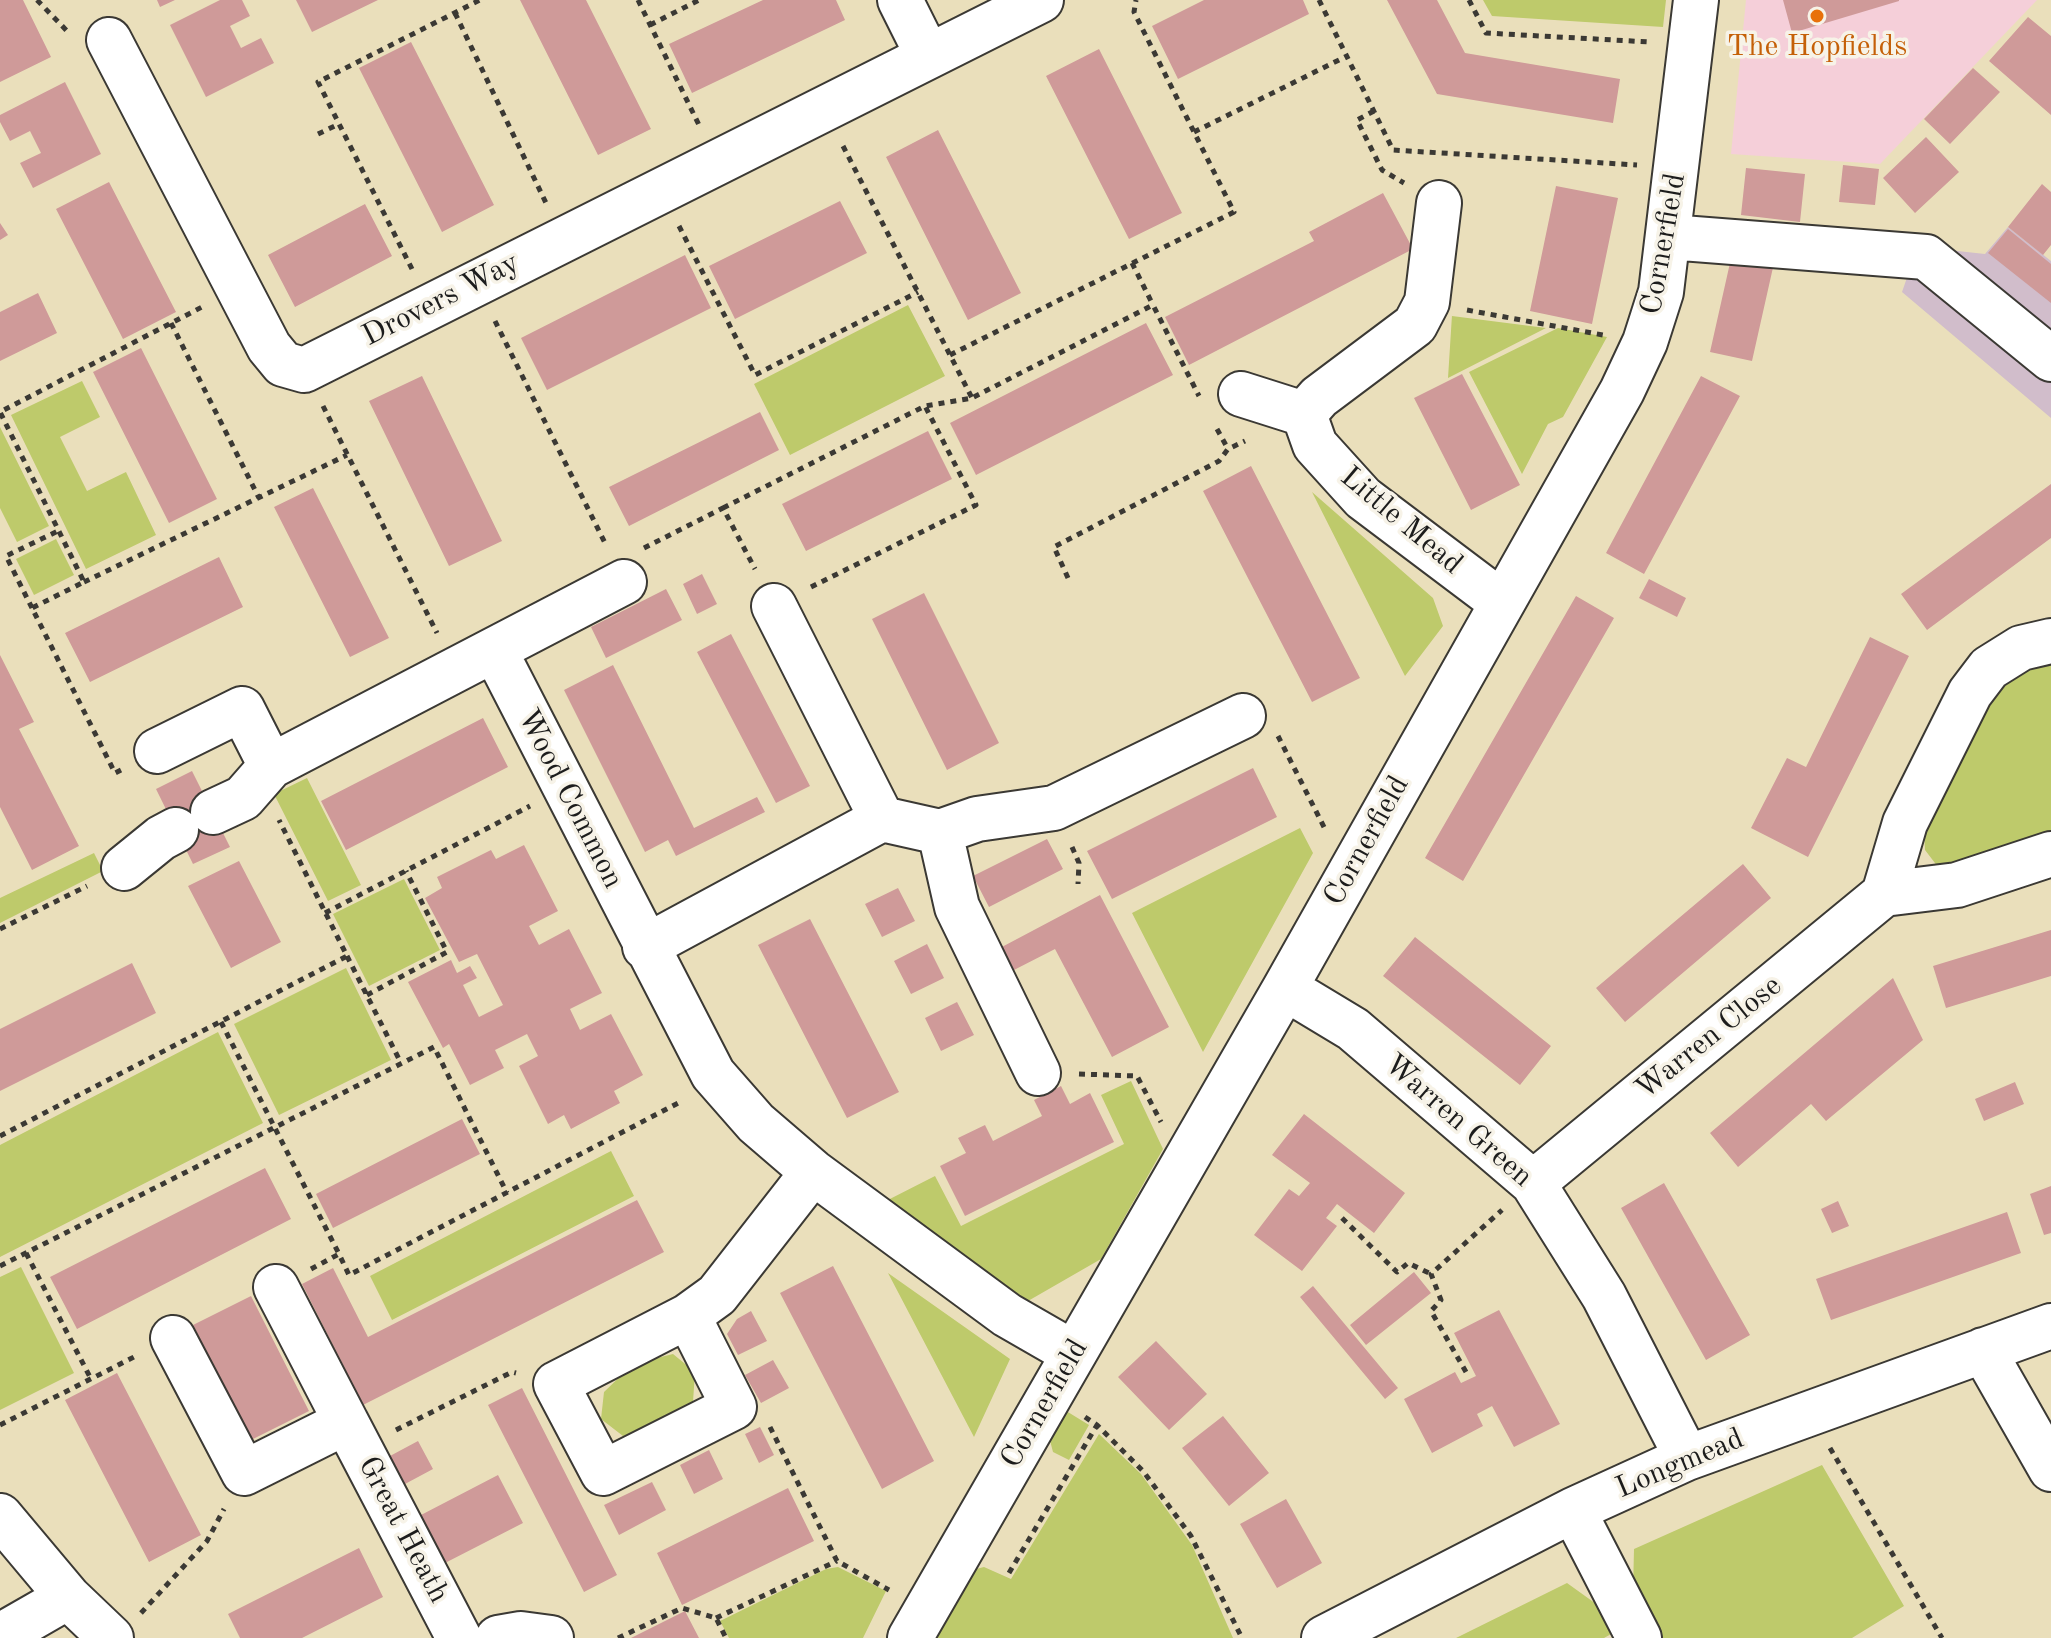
<!DOCTYPE html>
<style>
body{margin:0}
canvas{display:block;background:#eadfbb}
</style>
<canvas width="2051" height="1638"></canvas>
<script>
const ctx = document.querySelector('canvas').getContext('2d');
ctx.lineJoin = 'round';
function fillPath(path, color) {
  ctx.fillStyle = color;
  ctx.fill(path, 'evenodd');
}
function poly(rows) {
  const path = new Path2D();
  for (const r of rows) {
    path.moveTo(r[0], r[1]);
    for (let i = 2; i < r.length; i += 2) path.lineTo(r[i], r[i + 1]);
  }
  return path;
}
function stroke(path, color, width, dash) {
  ctx.strokeStyle = color;
  ctx.lineWidth = width;
  ctx.lineCap = dash ? 'butt' : 'round';
  ctx.setLineDash(dash || []);
  ctx.stroke(path);
}
function write(font, color, halo, rows, align = 'center') {
  ctx.font = font + ' "Old Standard TT",serif';
  ctx.lineWidth = 7;
  ctx.setLineDash([]);
  ctx.textBaseline = 'middle';
  ctx.strokeStyle = halo;
  ctx.fillStyle = color;
  for (const [text, x, y, turn = 0] of rows) {
    ctx.save();
    ctx.translate(x, y);
    ctx.rotate((+turn || 0) * Math.PI / 180);
    ctx.textAlign = isNaN(turn) ? turn : align;
    if (halo) ctx.strokeText(text, 0, 0);
    ctx.fillText(text, 0, 0);
    ctx.restore();
  }
}
fillPath(poly([
 [1746,0,2037,0,1880,164,1731,154]
]), '#f5cfd9');
fillPath(poly([
 [2008,227,2051,261,2051,418,1902,292,1910,269,1912,246,1985,254]
]), '#d1bdcb');
fillPath(poly([
 [1483,0,1666,0,1663,27,1492,16],
 [908,305,945,376,790,455,754,384],
 [1452,315,1452,316,1546,328,1448,378],
 [1558,328,1607,337,1563,417,1548,424,1522,474,1469,372],
 [82,381,100,417,60,437,87,491,126,472,156,535,86,569,11,415],
 [0,427,49,526,17,542,0,508],
 [1312,492,1433,598,1443,626,1405,676],
 [56,539,74,575,34,595,16,559],
 [2051,653,2051,839,1938,867,1925,850,1924,830,1989,688],
 [307,778,361,885,328,901,274,794],
 [1300,828,1313,853,1203,1052,1132,913],
 [94,853,103,871,0,923,0,898],
 [404,879,440,950,369,986,333,914],
 [346,968,391,1060,279,1115,234,1024],
 [218,1032,263,1123,0,1257,0,1145],
 [1131,1081,1163,1149,1101,1259,1028,1301,880,1204,935,1176,961,1226,1124,1144,1101,1095],
 [611,1151,634,1196,392,1320,370,1276],
 [21,1267,74,1373,0,1410,0,1277],
 [888,1273,1010,1359,974,1437],
 [673,1354,695,1372,693,1402,664,1426,623,1436,601,1419,604,1392,633,1364],
 [1063,1409,1089,1425,1069,1460,1053,1452,1048,1433],
 [1099,1434,1141,1474,1192,1545,1233,1638,930,1638,968,1571,984,1567,1011,1579],
 [1822,1465,1904,1606,1852,1638,1656,1638,1633,1591,1634,1549],
 [838,1567,886,1591,863,1638,729,1638,720,1621,826,1569],
 [1567,1583,1599,1606,1613,1633,1604,1638,1456,1638]
]), '#beca6b');
fillPath(poly([
 [0,0,23,0,51,57,0,82],
 [157,0,175,0,160,7],
 [220,0,242,0,250,16,230,26,241,48,261,38,274,63,206,97,170,25],
 [296,0,378,0,312,32],
 [520,0,586,0,651,129,598,155],
 [763,0,836,0,845,20,692,93,669,44],
 [1204,0,1303,0,1309,14,1178,79,1152,26],
 [1387,0,1437,0,1465,53,1620,79,1613,123,1437,94],
 [1783,0,1899,0,1899,1,1792,33],
 [2028,17,2051,36,2051,115,1989,61],
 [411,42,494,205,442,232,359,68],
 [1099,49,1182,213,1129,239,1046,76],
 [1973,68,2000,92,1950,144,1924,119],
 [65,82,101,154,33,188,20,163,41,153,30,131,10,141,0,122,0,115],
 [938,130,1021,293,968,320,886,157],
 [1926,137,1959,172,1915,213,1883,178],
 [1843,165,1879,169,1875,205,1839,202],
 [1746,168,1805,174,1800,222,1741,215],
 [109,182,176,312,123,339,56,209],
 [2042,184,2051,192,2051,245,2043,255,2008,227],
 [1556,186,1618,198,1592,324,1530,311],
 [1383,193,1413,249,1189,365,1165,317,1314,241,1309,232],
 [840,201,867,253,735,319,709,266],
 [365,204,392,256,295,307,268,255],
 [0,223,8,235,0,240],
 [2008,229,2051,264,2051,303,1988,253],
 [1732,254,1774,263,1752,361,1710,352],
 [685,255,711,308,547,390,521,338],
 [38,293,57,333,0,361,0,312],
 [1146,323,1173,375,976,475,950,423],
 [141,348,217,499,169,523,93,372],
 [1462,374,1520,485,1471,510,1414,398],
 [422,376,502,541,449,566,369,401],
 [1701,376,1740,396,1644,574,1606,553],
 [760,412,779,450,629,526,609,487],
 [928,431,952,479,806,551,782,504],
 [1251,466,1360,678,1312,702,1203,491],
 [2051,484,2051,538,1927,630,1901,594],
 [313,488,389,638,350,657,274,507],
 [219,557,243,607,90,682,65,633],
 [702,574,717,604,697,614,683,584],
 [1649,579,1686,598,1677,617,1639,598],
 [666,589,682,620,606,658,591,627],
 [924,593,999,743,947,770,872,619],
 [1576,596,1614,618,1463,881,1425,858],
 [731,634,810,786,776,803,697,652],
 [1870,637,1909,656,1808,857,1751,828,1787,758,1806,767],
 [0,655,34,722,19,729,79,846,32,870,0,807],
 [613,665,694,828,757,797,765,812,676,856,668,840,645,852,564,690],
 [483,718,508,767,346,850,321,801],
 [1253,768,1277,817,1112,899,1087,851],
 [192,771,230,847,193,864,156,789],
 [1047,839,1063,869,989,907,973,876],
 [524,845,558,911,529,926,539,945,569,929,602,993,570,1009,580,1030,611,1014,643,1075,614,1091,620,1103,571,1129,564,1115,548,1124,519,1066,538,1056,527,1034,495,1050,504,1068,470,1085,449,1044,443,1048,408,982,451,960,457,973,470,966,477,978,463,985,479,1017,503,1005,477,954,459,962,425,898,442,888,437,877,491,850,496,859],
 [239,861,281,942,231,968,188,886],
 [1743,864,1771,898,1625,1022,1596,988],
 [898,888,915,921,882,937,865,904],
 [1100,895,1169,1027,1112,1057,1055,949,1012,971,1000,948],
 [810,919,899,1092,847,1118,758,945],
 [2051,930,2051,976,1946,1008,1933,966],
 [1415,937,1551,1046,1520,1085,1383,976],
 [927,944,944,978,911,994,894,961],
 [132,963,156,1013,0,1091,0,1029],
 [1893,978,1923,1040,1826,1121,1811,1104,1738,1167,1710,1133],
 [957,1002,974,1035,941,1051,925,1018],
 [2015,1082,2024,1104,1984,1121,1975,1099],
 [1061,1086,1070,1104,1090,1093,1114,1142,965,1216,940,1166,966,1153,958,1138,985,1125,993,1141,1042,1116,1034,1100],
 [1304,1114,1405,1193,1374,1233,1337,1204,1326,1218,1337,1226,1302,1271,1254,1235,1289,1189,1299,1196,1310,1183,1272,1155],
 [462,1119,480,1154,333,1228,316,1194],
 [265,1168,291,1219,77,1329,50,1277],
 [1664,1183,1750,1335,1706,1360,1621,1208],
 [2051,1186,2051,1233,2044,1235,2030,1194],
 [637,1200,664,1252,363,1405,302,1284,333,1268,368,1337],
 [1838,1201,1849,1226,1832,1233,1821,1209],
 [2007,1212,2021,1253,1831,1320,1816,1279],
 [833,1266,934,1461,882,1489,780,1293],
 [1414,1272,1431,1293,1366,1345,1350,1325],
 [1313,1286,1398,1388,1385,1399,1300,1297],
 [251,1296,309,1411,251,1440,193,1325],
 [1499,1310,1560,1424,1514,1447,1492,1406,1477,1414,1483,1426,1432,1453,1404,1399,1455,1372,1461,1383,1476,1376,1454,1333],
 [751,1311,767,1341,738,1355,727,1334,737,1319],
 [1156,1341,1207,1394,1169,1430,1118,1377],
 [773,1360,789,1388,761,1403,745,1375],
 [117,1373,201,1535,149,1562,65,1400],
 [522,1388,617,1575,584,1592,488,1405],
 [1223,1416,1269,1473,1229,1506,1182,1448],
 [760,1427,774,1455,759,1463,745,1434],
 [418,1441,433,1469,405,1484,390,1456],
 [709,1450,723,1479,694,1494,680,1465],
 [498,1475,523,1523,445,1563,421,1515],
 [652,1482,666,1510,619,1535,604,1505],
 [788,1488,814,1541,682,1605,657,1553],
 [1286,1499,1322,1563,1277,1588,1240,1524],
 [359,1548,383,1597,302,1638,240,1638,228,1614],
 [685,1611,699,1638,631,1638]
]), '#cf9a99');
const minor = poly([
 [900,0,928,56],
 [109,40,269,347,283,364,304,370,1041,0],
 [1439,203,1427,302,1415,325,1319,397,1304,414,1315,445,1363,498,1501,602],
 [1669,237,1926,257,2051,359],
 [1241,394,1304,414],
 [774,606,882,819],
 [495,651,713,1074,756,1123,813,1172,1007,1315,1073,1353],
 [157,751,242,709,271,766,243,798,213,812],
 [271,766,624,582],
 [940,832,957,907,1038,1073],
 [124,868,161,838,176,830],
 [1884,894,1905,823,1970,693,1989,668,2021,648,2051,641],
 [645,947,882,819,940,832,977,819,1054,808,1243,716],
 [1285,988,1353,1029,1533,1183,1604,1296,1687,1458],
 [1533,1183,1884,894,1957,885,2051,854],
 [688,1316,734,1407,603,1473,556,1384,688,1316],
 [688,1316,717,1295,813,1172],
 [173,1338,244,1473,346,1422,276,1287],
 [1983,1350,2051,1469],
 [346,1422,459,1638],
 [1573,1510,1639,1638],
 [0,1516,68,1597,111,1638],
 [0,1636,68,1597],
 [498,1638,521,1634,551,1638],
 [910,1638,1285,988,1622,391,1645,342,1661,292,1696,0],
 [1324,1638,1573,1510,1687,1458,2051,1326]
]);
stroke(minor, '#3b3934', 48);
stroke(poly([
 [37,0,68,32],
 [638,0,699,125],
 [1319,0,1393,150,1637,165],
 [1469,0,1486,33,1650,42],
 [455,13,546,203],
 [650,25,699,0],
 [1374,111,1357,120,1382,170,1404,183],
 [1194,132,1347,56],
 [318,134,339,124],
 [843,146,972,398],
 [679,226,755,375,918,292],
 [1132,263,1153,305],
 [412,269,318,82,480,0],
 [1467,310,1603,335],
 [495,321,606,545],
 [171,323,259,498],
 [950,355,1234,212,1134,12,1136,0],
 [323,406,437,633],
 [1217,429,1228,449],
 [723,508,925,406,972,398,1153,305,1199,396],
 [644,548,723,508,755,569],
 [1068,578,1054,547,1219,461,1228,449,1245,441],
 [84,582,347,455],
 [811,587,976,505,925,406],
 [32,608,6,556,58,531],
 [1278,736,1326,831],
 [121,770,115,773,32,608,84,582,0,412,202,307],
 [1072,847,1079,863,1078,884],
 [325,913,530,806],
 [0,929,87,886],
 [347,956,401,1063],
 [367,995,447,952,406,871],
 [221,1022,339,1254],
 [1079,1074,1137,1076,1161,1122],
 [0,1136,347,956,279,820],
 [1342,1218,1397,1272,1408,1263,1431,1274],
 [26,1253,91,1379],
 [0,1266,434,1047,507,1193],
 [311,1269,339,1254,349,1275,682,1101],
 [1466,1372,1431,1311,1441,1300,1431,1274,1502,1210],
 [1085,1417,1097,1425,1143,1471,1191,1536,1242,1638],
 [0,1425,136,1356],
 [770,1427,837,1561,889,1590],
 [396,1430,512,1372,516,1373],
 [1830,1448,1942,1638],
 [1009,1573,1097,1425],
 [141,1613,207,1541,224,1509],
 [716,1618,837,1561],
 [618,1638,682,1608,716,1618,726,1638]
]), '#3b3934', 5, [6, 6]);
stroke(minor, '#fff', 44);
for (const [x, y, r, color] of [
 [1817,16,8,"#e8710a"]
]) {
  const dot = new Path2D();
  dot.arc(x, y, r, 0, 2 * Math.PI);
  ctx.fillStyle = color;
  ctx.fill(dot);
  stroke(dot, '#f7f3e8', 3);
}
write('30px', '#c56008', '#f7f3e8', [
 ["The Hopfields",1817,47]
]);
write('30px', '#1c1c1c', '#f7f3e8', [
 ["Cornerfield",1664,244,-80],
 ["Drovers Way",441,300,-27],
 ["Little Mead",1401,521,40],
 ["Wood Common",570,799,63],
 ["Cornerfield",1367,841,-61],
 ["Warren Close",1709,1038,-39],
 ["Warren Green",1458,1121,41],
 ["Cornerfield",1045,1404,-60],
 ["Longmead",1680,1464,-23],
 ["Great Heath",403,1530,62]
]);
</script>
